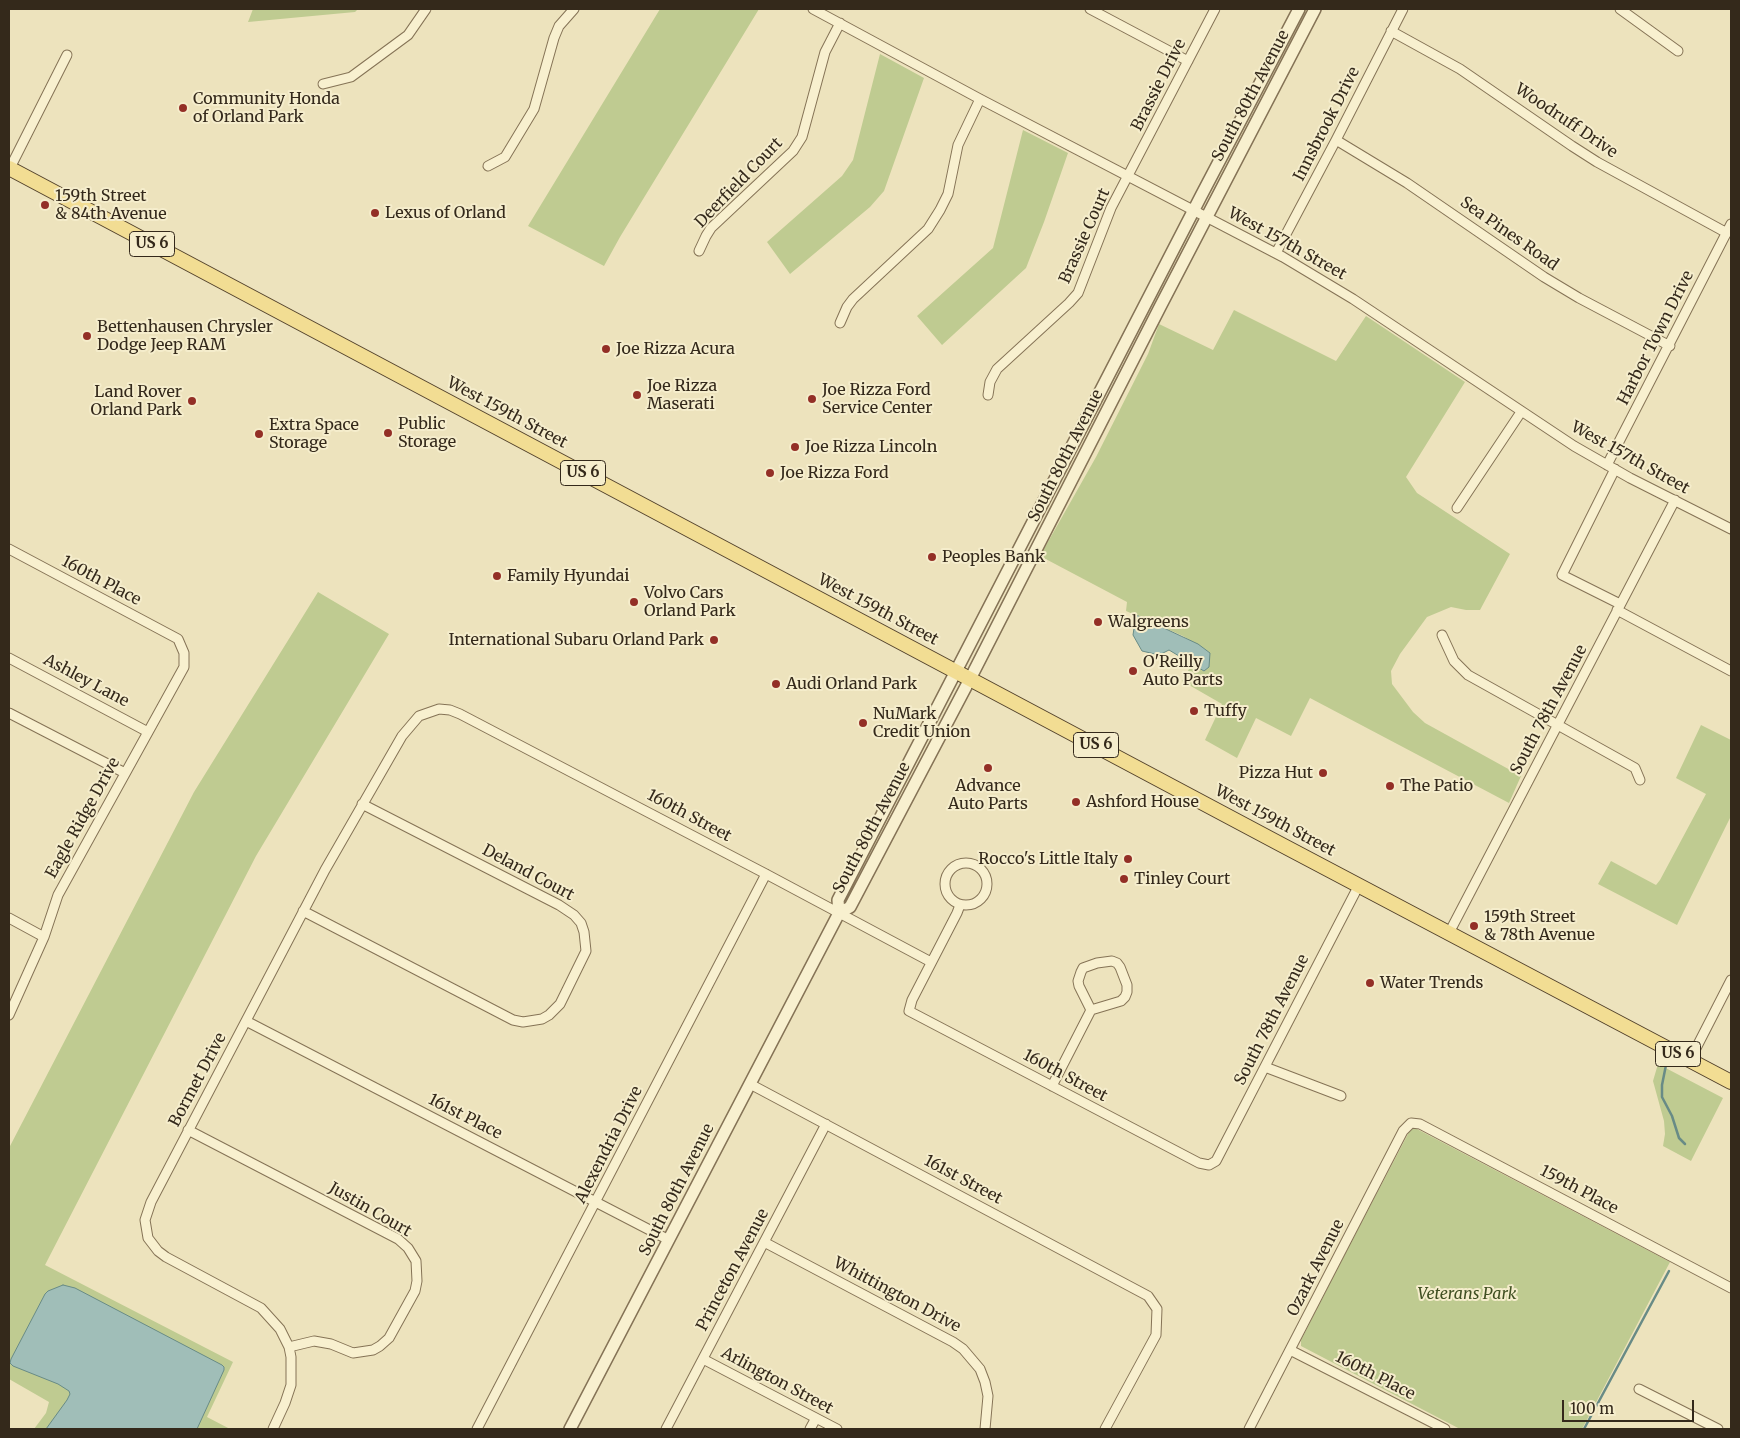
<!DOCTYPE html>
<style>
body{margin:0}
#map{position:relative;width:1740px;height:1438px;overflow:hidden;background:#ede3bd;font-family:Merriweather,serif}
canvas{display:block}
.frame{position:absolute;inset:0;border:10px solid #34291b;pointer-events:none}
.scale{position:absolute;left:1562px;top:1400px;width:132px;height:22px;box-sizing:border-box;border:2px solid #34291b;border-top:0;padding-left:6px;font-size:15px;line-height:18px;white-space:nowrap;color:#34291b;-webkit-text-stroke:4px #f5edcc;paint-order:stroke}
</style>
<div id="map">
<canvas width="1740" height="1438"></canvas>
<div class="frame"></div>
<div class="scale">100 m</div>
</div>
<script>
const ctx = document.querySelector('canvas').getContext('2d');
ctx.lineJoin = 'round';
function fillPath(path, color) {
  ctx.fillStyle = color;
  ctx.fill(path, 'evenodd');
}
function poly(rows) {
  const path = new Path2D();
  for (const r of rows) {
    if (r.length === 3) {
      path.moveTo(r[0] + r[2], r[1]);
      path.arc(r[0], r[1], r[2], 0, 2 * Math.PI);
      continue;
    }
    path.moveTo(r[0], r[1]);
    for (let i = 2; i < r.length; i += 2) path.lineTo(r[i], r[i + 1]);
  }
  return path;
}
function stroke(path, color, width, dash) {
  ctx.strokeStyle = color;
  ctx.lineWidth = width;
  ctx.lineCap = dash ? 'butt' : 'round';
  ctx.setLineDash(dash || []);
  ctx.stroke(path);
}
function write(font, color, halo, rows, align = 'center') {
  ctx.font = font + ' Merriweather,serif';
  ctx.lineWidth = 4;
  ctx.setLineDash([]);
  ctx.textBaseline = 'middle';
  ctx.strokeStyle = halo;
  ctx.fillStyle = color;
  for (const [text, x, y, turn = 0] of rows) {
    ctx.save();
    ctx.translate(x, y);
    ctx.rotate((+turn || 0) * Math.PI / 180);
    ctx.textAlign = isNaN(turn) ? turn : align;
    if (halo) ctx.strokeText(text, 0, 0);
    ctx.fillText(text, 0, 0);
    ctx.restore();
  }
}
fillPath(poly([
 [253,9,358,9,355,12,248,22],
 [660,9,759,9,620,237,604,266,528,226],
 [880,54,924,78,884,191,870,207,790,274,767,242,842,176,853,160],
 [1023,130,1068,153,1044,222,1026,268,942,345,917,316,993,248],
 [1234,310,1336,361,1366,316,1465,382,1406,477,1417,493,1510,554,1480,610,1466,610,1451,607,1427,617,1400,654,1391,671,1392,684,1413,712,1425,723,1521,776,1509,803,1310,698,1291,736,1256,718,1237,758,1205,740,1222,704,1182,681,1192,664,1204,671,1210,653,1183,636,1126,611,1127,602,1040,556,1096,457,1148,354,1159,324,1213,350],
 [318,592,389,634,256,856,45,1265,233,1362,207,1417,230,1429,34,1429,46,1413,49,1402,9,1379,9,1148,194,792],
 [1701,725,1731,740,1731,816,1677,925,1598,884,1611,861,1656,885,1660,880,1706,794,1676,778],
 [1658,1064,1723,1098,1691,1161,1663,1146,1665,1134,1664,1121,1653,1081],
 [1415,1128,1670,1262,1582,1429,1460,1429,1301,1346,1301,1340,1343,1258,1408,1134,1410,1130]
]), '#bfcb91');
const water = poly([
 [1136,615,1198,644,1210,653,1209,667,1204,671,1169,650,1159,655,1142,651,1133,635,1136,615],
 [63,1285,75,1288,222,1365,224,1367,224,1370,197,1429,46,1429,67,1400,70,1394,69,1391,58,1384,13,1366,10,1363,11,1359,45,1294,48,1291,63,1285]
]);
fillPath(water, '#a0beb8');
stroke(water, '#688b86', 1);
stroke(poly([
 [1666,1065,1662,1085,1662,1097,1672,1116,1679,1138,1685,1144],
 [1584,1429,1669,1271]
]), '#688b86', 2.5);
const minor = poly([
 [813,9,980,99,1283,257,1353,299,1574,446,1630,478,1731,529],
 [1090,9,1188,61],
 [1620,9,1678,51],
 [1391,31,1460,69,1572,146,1597,162,1727,233],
 [323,84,351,77,408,35,426,9],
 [1336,140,1407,183,1544,277,1579,298,1670,346],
 [488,166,505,157,534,109,554,38,559,26,574,9],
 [10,168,67,55],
 [699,251,706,236,711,228,793,151,802,137,825,52,840,23],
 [1276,253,1336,140,1403,9],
 [840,323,847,307,853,299,928,229,940,210,948,194,958,145,980,99],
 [988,395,990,382,997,369,1069,303,1078,293,1111,208,1215,9],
 [1607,465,1731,224],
 [1615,469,1562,575,1620,604],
 [1457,508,1521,412],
 [9,549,178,639,184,653,184,667,58,895,44,937,9,1015],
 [1617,610,1731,671],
 [1442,635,1454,661,1468,675,1635,768,1640,780],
 [9,658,148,732],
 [9,713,125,773],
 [966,884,21],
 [960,905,957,913,912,1000,909,1011,1199,1163,1209,1165,1216,1161,1359,885],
 [303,911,513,1020,523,1022,542,1019,549,1015,560,1004,586,951,584,932,581,923,574,915,559,905,362,804],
 [9,918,44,937],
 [1449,933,1675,500],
 [246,1021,669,1240],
 [1690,1060,1731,980],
 [1265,1067,1341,1096],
 [750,1084,1148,1296,1157,1309,1156,1335,1105,1429],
 [1052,1086,1091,1010,1121,1001,1125,997,1127,992,1127,985,1120,967,1117,963,1112,961,1097,963,1083,968,1081,972,1078,981,1079,986,1091,1010],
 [188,1130,398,1239,408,1248,416,1261,417,1281,415,1291,389,1338,380,1346,373,1350,353,1353,331,1344,314,1341,289,1347],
 [764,1242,953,1342,963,1349,980,1369,985,1382,988,1396,985,1429],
 [1290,1350,1445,1429],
 [703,1359,837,1429],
 [1639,1389,1718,1429],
 [273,1429,285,1403,291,1385,291,1357,289,1347,280,1329,261,1308,166,1257,158,1251,148,1238,145,1220,151,1202,325,870,402,736,419,716,439,709,450,710,460,714,766,874,931,962],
 [477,1429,766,874],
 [666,1429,826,1124],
 [810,1429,816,1418],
 [1249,1429,1403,1131,1411,1123,1420,1124,1731,1288]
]);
const tertiary = poly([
 [839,913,838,900,1201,196,1299,9],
 [570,1429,839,913,850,907,970,679,1160,307,1315,9]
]);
const primary = poly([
 [9,168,1282,845,1731,1082]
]);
stroke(minor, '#857356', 11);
stroke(tertiary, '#857356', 14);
stroke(primary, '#52412b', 16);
stroke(minor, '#f8f0cf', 9);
stroke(tertiary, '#f8f0cf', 11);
stroke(primary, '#f2dd93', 14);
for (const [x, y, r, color] of [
 [183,108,5,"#932f26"],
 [45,205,5,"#932f26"],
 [375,213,5,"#932f26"],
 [87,336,5,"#932f26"],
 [606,349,5,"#932f26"],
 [637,395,5,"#932f26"],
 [812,399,5,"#932f26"],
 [192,401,5,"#932f26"],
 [388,433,5,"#932f26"],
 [259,434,5,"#932f26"],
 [795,447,5,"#932f26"],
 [770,473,5,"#932f26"],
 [932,557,5,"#932f26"],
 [497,576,5,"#932f26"],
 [634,602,5,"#932f26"],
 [1098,622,5,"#932f26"],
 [714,640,5,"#932f26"],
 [1133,671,5,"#932f26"],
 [776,684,5,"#932f26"],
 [1194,711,5,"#932f26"],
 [863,723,5,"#932f26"],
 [988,768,5,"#932f26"],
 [1323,773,5,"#932f26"],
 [1390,786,5,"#932f26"],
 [1076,802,5,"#932f26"],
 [1128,859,5,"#932f26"],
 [1124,879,5,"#932f26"],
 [1474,926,5,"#932f26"],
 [1370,983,5,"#932f26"]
]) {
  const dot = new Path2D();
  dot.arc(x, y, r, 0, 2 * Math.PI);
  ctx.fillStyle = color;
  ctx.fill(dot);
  stroke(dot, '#f5edcc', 2);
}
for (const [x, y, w] of [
 [152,244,45],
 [583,473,45],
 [1096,745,45],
 [1678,1054,45]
]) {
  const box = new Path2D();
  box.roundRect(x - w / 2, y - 12.5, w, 25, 4);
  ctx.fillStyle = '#f5edcc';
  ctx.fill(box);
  stroke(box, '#34291b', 1);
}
write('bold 15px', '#34291b', null, [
 ["US 6",152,244],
 ["US 6",583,473],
 ["US 6",1096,745],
 ["US 6",1678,1054]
]);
write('16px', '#34291b', '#f5edcc', [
 ["Brassie Drive",1159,85,-63],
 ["South 80th Avenue",1251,96,-62],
 ["Woodruff Drive",1566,121,34],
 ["Innsbrook Drive",1327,124,-63],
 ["Deerfield Court",739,183,-46],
 ["Sea Pines Road",1509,234,35],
 ["Brassie Court",1085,236,-66],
 ["West 157th Street",1287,244,29],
 ["Harbor Town Drive",1656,338,-63],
 ["West 159th Street",507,413,28],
 ["South 80th Avenue",1066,456,-63],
 ["West 157th Street",1630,458,29],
 ["160th Place",101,581,28],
 ["West 159th Street",878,610,28],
 ["Ashley Lane",86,681,28],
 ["South 78th Avenue",1549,710,-62],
 ["160th Street",689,816,28],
 ["Eagle Ridge Drive",83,818,-61],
 ["West 159th Street",1275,821,28],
 ["South 80th Avenue",872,828,-62],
 ["Deland Court",528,873,28],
 ["South 78th Avenue",1272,1020,-63],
 ["160th Street",1065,1076,28],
 ["Bormet Drive",198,1080,-62],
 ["161st Place",465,1117,27],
 ["Alexendria Drive",609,1145,-63],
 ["161st Street",963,1180,28],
 ["South 80th Avenue",677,1190,-63],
 ["159th Place",1579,1190,28],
 ["Justin Court",370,1210,30],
 ["Ozark Avenue",1316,1268,-63],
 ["Princeton Avenue",733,1270,-62],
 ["Whittington Drive",897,1295,28],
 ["160th Place",1375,1376,27],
 ["Arlington Street",777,1381,28]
]);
write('16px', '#34291b', '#f5edcc', [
 ["Community Honda",193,99],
 ["of Orland Park",193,117],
 ["159th Street",55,196],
 ["& 84th Avenue",55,214],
 ["Lexus of Orland",385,213],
 ["Bettenhausen Chrysler",97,327],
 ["Dodge Jeep RAM",97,345],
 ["Joe Rizza Acura",616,349],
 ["Joe Rizza",647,386],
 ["Maserati",647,404],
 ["Joe Rizza Ford",822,390],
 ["Service Center",822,408],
 ["Land Rover",182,392,"right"],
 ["Orland Park",182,410,"right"],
 ["Public",398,424],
 ["Storage",398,442],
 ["Extra Space",269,425],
 ["Storage",269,443],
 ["Joe Rizza Lincoln",805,447],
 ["Joe Rizza Ford",780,473],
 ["Peoples Bank",942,557],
 ["Family Hyundai",507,576],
 ["Volvo Cars",644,593],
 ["Orland Park",644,611],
 ["Walgreens",1108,622],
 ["International Subaru Orland Park",704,640,"right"],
 ["O'Reilly",1143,662],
 ["Auto Parts",1143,680],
 ["Audi Orland Park",786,684],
 ["Tuffy",1204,711],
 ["NuMark",873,714],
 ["Credit Union",873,732],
 ["Pizza Hut",1313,773,"right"],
 ["Advance",988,786,"center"],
 ["Auto Parts",988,804,"center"],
 ["The Patio",1400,786],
 ["Ashford House",1086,802],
 ["Rocco's Little Italy",1118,859,"right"],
 ["Tinley Court",1134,879],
 ["159th Street",1484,917],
 ["& 78th Avenue",1484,935],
 ["Water Trends",1380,983]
], 'left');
write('italic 16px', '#405022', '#f5edcc', [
 ["Veterans Park",1467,1294]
]);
</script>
